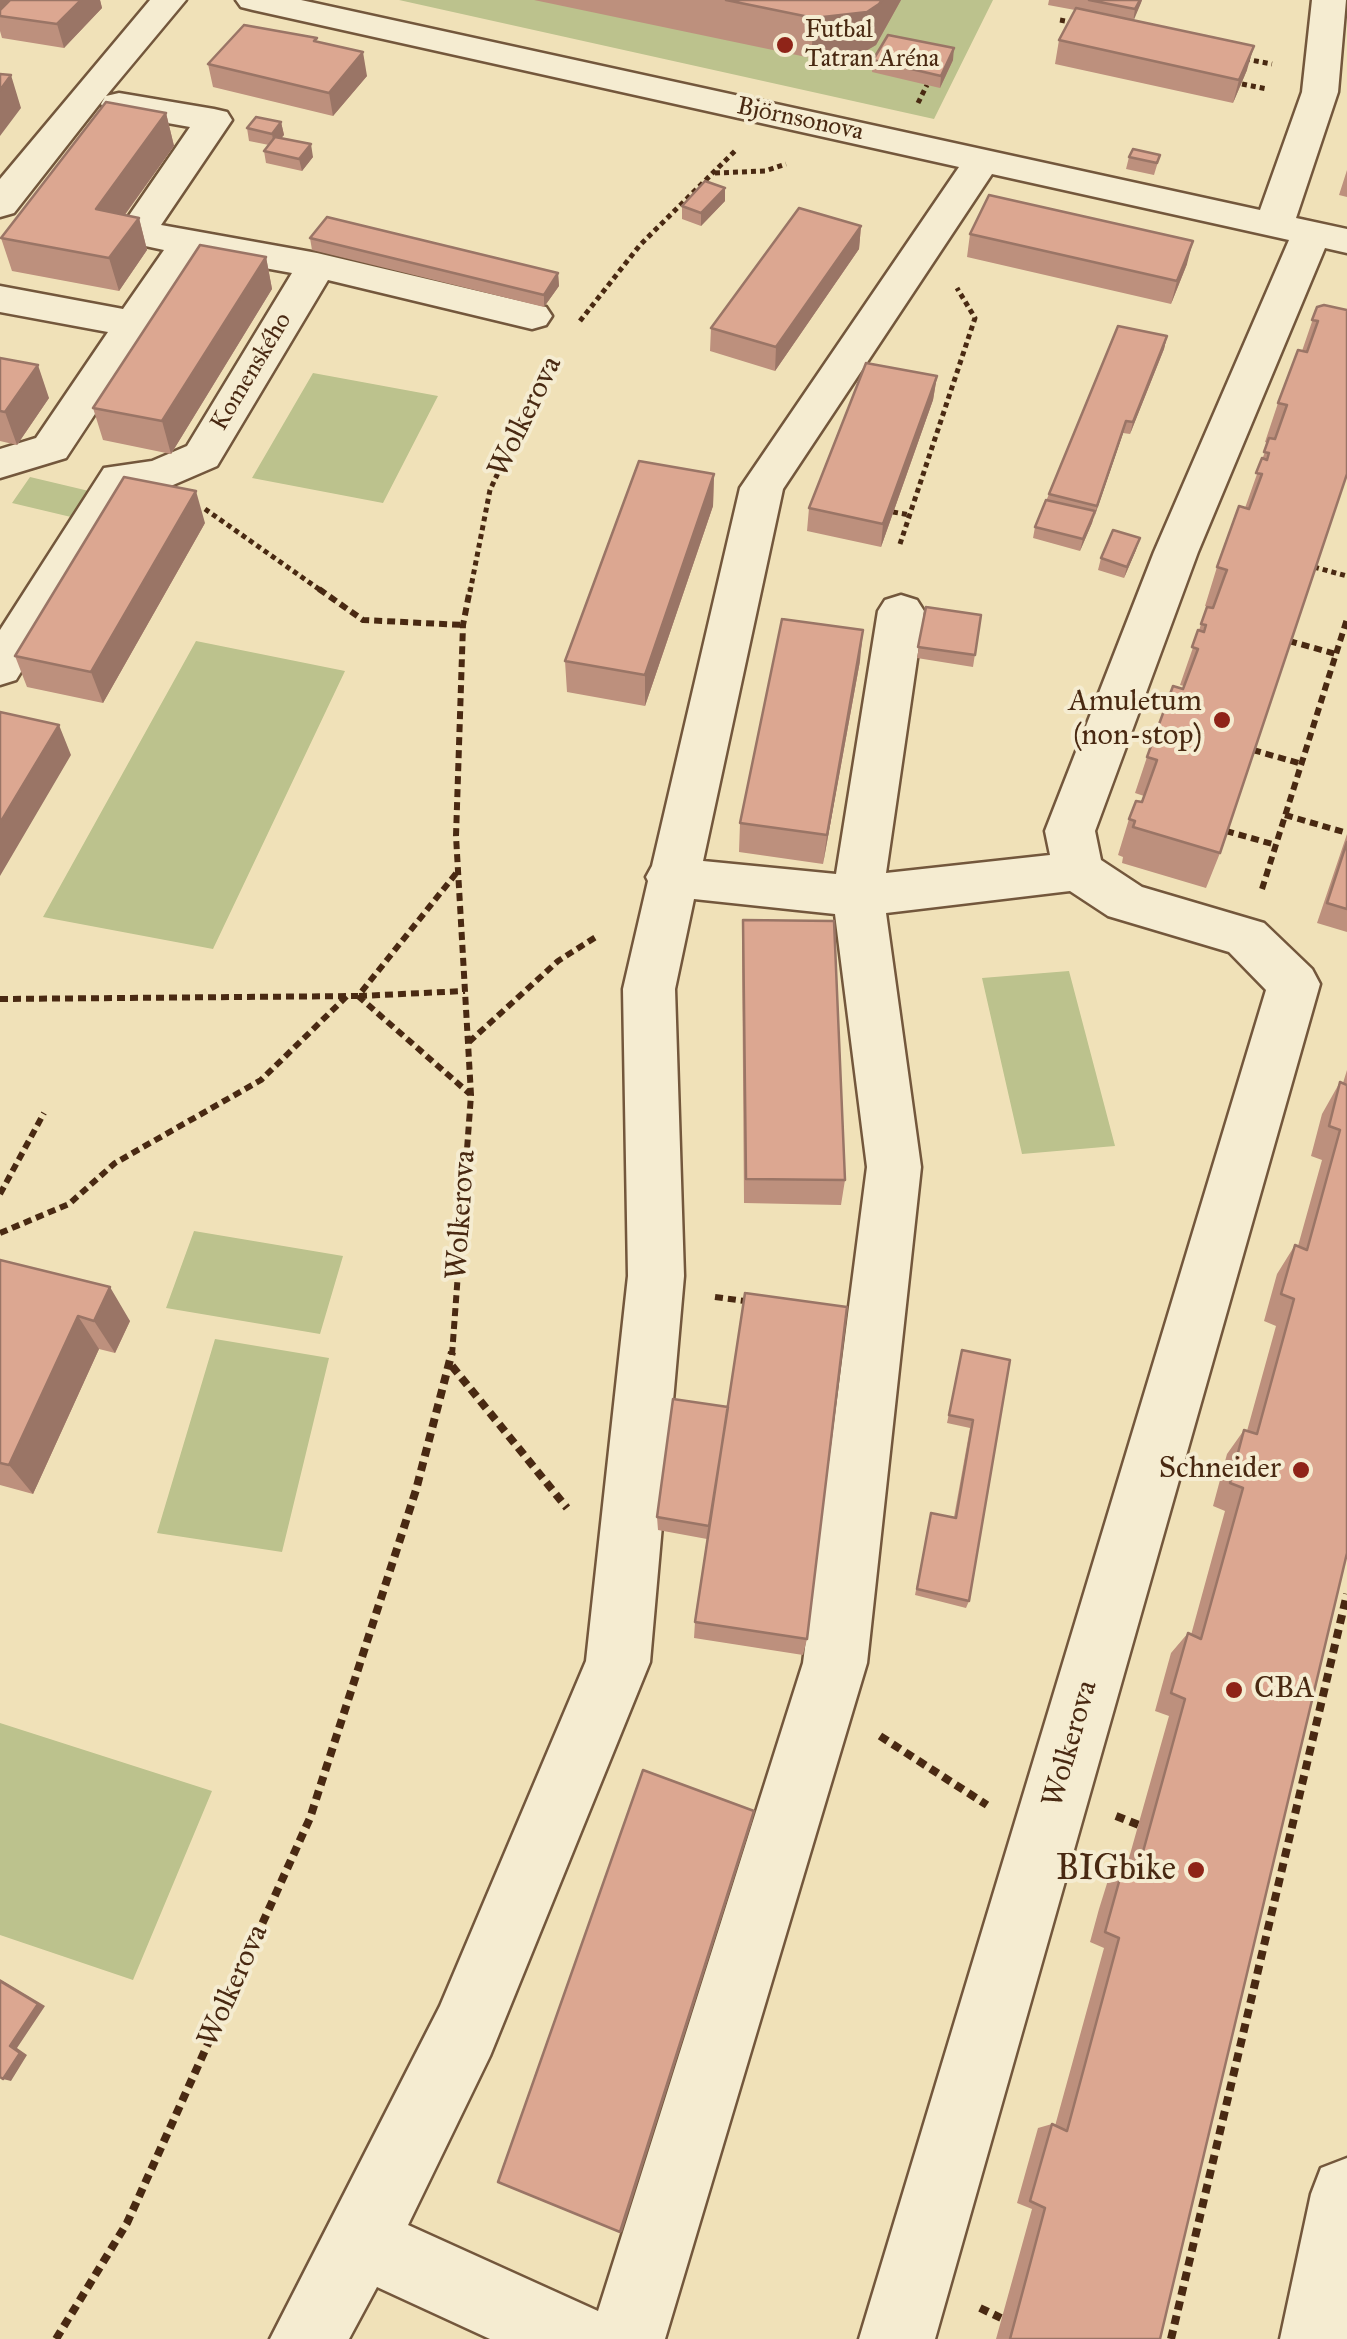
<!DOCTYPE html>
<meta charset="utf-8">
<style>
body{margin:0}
canvas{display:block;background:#f0e1b8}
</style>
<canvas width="1347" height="2339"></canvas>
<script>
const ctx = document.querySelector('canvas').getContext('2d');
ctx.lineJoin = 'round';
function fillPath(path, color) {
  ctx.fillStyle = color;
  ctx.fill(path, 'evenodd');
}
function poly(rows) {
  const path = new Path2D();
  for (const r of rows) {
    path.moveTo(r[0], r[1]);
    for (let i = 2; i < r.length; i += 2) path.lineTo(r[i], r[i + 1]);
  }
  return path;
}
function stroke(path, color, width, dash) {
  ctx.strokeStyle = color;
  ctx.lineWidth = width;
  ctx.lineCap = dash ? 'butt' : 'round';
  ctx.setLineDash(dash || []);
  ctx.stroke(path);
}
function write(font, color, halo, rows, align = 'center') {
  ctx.font = font + ' "IM FELL Great Primer",serif';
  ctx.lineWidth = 8;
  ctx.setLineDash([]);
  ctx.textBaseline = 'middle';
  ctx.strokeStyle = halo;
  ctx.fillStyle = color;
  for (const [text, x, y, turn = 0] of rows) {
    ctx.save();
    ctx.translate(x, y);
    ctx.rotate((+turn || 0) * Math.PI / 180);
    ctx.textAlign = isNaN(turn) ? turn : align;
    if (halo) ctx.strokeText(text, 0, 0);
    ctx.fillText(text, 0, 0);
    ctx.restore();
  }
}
fillPath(poly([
 [399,0,993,0,934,119],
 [313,373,438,396,383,503,252,478],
 [30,477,89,491,71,517,12,503],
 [196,641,345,671,213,949,43,917],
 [1069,971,1115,1146,1022,1154,982,978],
 [194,1231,343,1256,320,1334,166,1308],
 [215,1339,329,1358,282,1552,157,1533],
 [0,1723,212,1791,133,1980,0,1935]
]), '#bcc28d');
const minor = poly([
 [150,0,186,0,106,96,119,93,214,109,227,112,232,120,161,225,317,253,546,307,552,316,546,325,532,329,328,280,217,466,173,485,132,492,16,680,0,685,0,630,104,468,152,461,187,446,292,273,199,256,66,458,0,478,0,449,36,438,108,332,0,312,0,286,123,309,164,250,122,241,117,233,190,127,106,112,101,104,105,97,14,213,0,217,0,179,150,0],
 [236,0,301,0,1260,210,1302,92,1312,0,1346,0,1338,92,1296,218,1347,229,1347,253,1325,248,1198,552,1095,831,1101,860,1142,887,1264,923,1312,969,1320,984,935,2339,859,2339,1266,990,1229,952,1108,916,1070,891,886,913,921,1167,867,1663,665,2339,490,2339,377,2287,349,2339,270,2339,440,2006,586,1661,628,1276,623,989,648,881,646,877,652,866,740,488,959,167,253,10,241,7,236,0],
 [992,174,1289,240,1154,552,1045,831,1050,855,886,873,924,611,917,600,901,595,885,600,878,611,836,874,703,861,783,489,992,174],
 [694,899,835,914,867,1167,803,1663,598,2311,408,2225,490,2056,650,1662,684,1276,675,989,694,899],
 [1347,2158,1347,2339,1280,2339,1311,2194,1321,2168,1347,2158]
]);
stroke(minor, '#73573c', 5);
stroke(poly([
 [1060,20,1076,23],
 [1245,59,1272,64],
 [1242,84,1267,89],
 [918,103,927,85],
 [715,173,765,171,786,164],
 [580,321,640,245,736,150],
 [205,509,323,592],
 [893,512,910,515],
 [900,544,975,318,957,288],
 [1314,567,1347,576],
 [470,592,490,490,551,359]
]), '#492912', 5, [5, 4]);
stroke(poly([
 [319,589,363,620,463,625],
 [1289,641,1336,654],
 [1253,750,1302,764],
 [1285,815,1347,833],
 [1226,831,1276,845],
 [1262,889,1347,619],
 [358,996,470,1094],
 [359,996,465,991],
 [0,999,358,996,458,871],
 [469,1042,558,961,599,935],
 [0,1194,44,1113],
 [0,1233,69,1204,115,1163,261,1080,347,996],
 [715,1297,752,1302],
 [452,1355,471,1095,456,836,463,625,470,589]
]), '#492912', 6, [8, 5]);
stroke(poly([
 [452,1366,567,1508],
 [880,1736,987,1805],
 [1116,1816,1139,1825],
 [980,2308,1001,2318],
 [56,2339,127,2223,310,1818,416,1490,452,1352],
 [1171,2339,1347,1594]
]), '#492912', 8, [9, 6]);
fillPath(minor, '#f5ecd1');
fillPath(poly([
 [0,0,100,0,102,8,64,48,2,38,0,31],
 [534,0,901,0,876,45,864,52,811,58],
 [1049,0,1142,0,1133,20,1247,70,1233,103,1055,64,1059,40,1075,10,1048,5],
 [318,42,367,76,333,116,213,87,208,64],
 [873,60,953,60,940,88,872,72],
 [166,113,174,146,125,215,139,218,147,250,119,291,12,271,1,238],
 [281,122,284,135,281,138,313,157,302,171,266,163,264,151,269,145,249,141,247,128],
 [1160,155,1154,175,1126,169,1129,157],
 [1347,170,1347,197,1339,195],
 [725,188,725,201,701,226,682,219,682,206],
 [861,226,859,249,775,371,710,351,711,328],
 [970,234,1187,264,1171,304,967,257],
 [310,238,558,273,559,286,544,307,312,250],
 [266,257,272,289,171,454,103,440,93,408],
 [1324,305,1220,853,1206,888,1122,863,1123,857,1118,855,1129,819,1142,802,1144,796,1135,793,1147,757,1183,689,1184,686,1180,685,1207,607,1213,608,1205,606,1217,567,1245,508,1268,443,1265,442,1278,403,1302,351,1317,307],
 [1167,336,1164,349,1130,434,1123,433,1092,523,1080,551,1033,538,1035,527,1049,494],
 [0,358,49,398,17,445,0,441],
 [937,376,933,400,881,547,807,531,809,508],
 [714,474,713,506,645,706,567,692,565,661],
 [205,523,103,703,27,687,15,656],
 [1136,550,1124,578,1098,570,1101,558],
 [926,607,981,615,973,667,917,658],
 [860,661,823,864,739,852,740,823],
 [1347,834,1347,932,1317,923],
 [743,920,845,1180,841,1205,744,1203,742,948],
 [1347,1070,1347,1553,1160,2339,996,2339,1032,2209,1017,2203,1038,2128,1052,2124,1055,2126,1104,1948,1090,1942,1099,1909,1109,1877,1124,1864,1127,1865,1169,1716,1155,1711,1171,1653,1188,1633,1191,1635,1225,1511,1213,1506,1227,1454,1244,1430,1247,1431,1276,1326,1264,1321,1277,1274,1295,1245,1298,1246,1322,1160,1311,1156,1322,1114,1340,1082,1343,1083],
 [0,1260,130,1321,115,1353,99,1349,33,1494,0,1485],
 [962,1350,1010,1360,969,1601,966,1608,915,1595,931,1513,954,1517,970,1428,947,1423],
 [673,1399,807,1639,803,1655,694,1638,695,1622,707,1539,658,1530,657,1517]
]), '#bd907d');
fillPath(poly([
 [0,0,8,0,11,9,0,16],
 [81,0,100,0,102,8,64,48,57,24],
 [882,0,901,0,876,45,864,52,811,58,814,18],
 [1140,0,1142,0,1141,3,1133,22,1135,9],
 [1254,46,1247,70,1233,103,1239,80],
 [954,48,953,60,940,88,941,76],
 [363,52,367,76,333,116,329,93],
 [11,75,21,108,0,136,0,90],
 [166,113,174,146,105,242,96,209],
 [281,122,284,135,274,146,272,134],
 [311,144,313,157,302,171,299,159],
 [725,188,725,201,701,226,701,213],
 [139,218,147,250,119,291,109,258],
 [861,226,859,249,775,371,776,347],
 [1193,241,1187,264,1171,304,1177,281],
 [266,257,272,289,171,454,162,421],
 [558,273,559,286,544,307,544,295],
 [1167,336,1164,349,1130,434,1133,422],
 [38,365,49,398,17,445,5,412],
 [937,376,933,400,881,547,883,524],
 [1126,421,1123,433,1094,518,1097,506],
 [714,474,713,506,645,706,645,675],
 [196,491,205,523,103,703,91,672],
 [1095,511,1092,523,1080,551,1083,539],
 [1140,538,1136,550,1124,578,1127,567],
 [863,630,860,661,823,864,827,835],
 [59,725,71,755,0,876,0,823],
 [110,1287,130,1321,115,1353,94,1321],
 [78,1316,99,1349,33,1494,9,1465],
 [754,1811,752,1822,622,2232,620,2232],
 [0,1979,45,2006,17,2048,27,2055,11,2081,3,2079,10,2046]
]), '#9a7566');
const building = poly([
 [10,0,81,0,57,24,0,16,0,10,10,0],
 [726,0,882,0,879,4,867,12,814,18,726,0],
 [1089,0,1140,0,1135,9,1089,0],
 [1076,8,1254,46,1239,80,1059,40,1076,8],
 [244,25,317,38,314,41,363,52,329,93,208,64,244,25],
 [888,35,954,48,941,76,873,60,888,35],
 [0,74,11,75,0,90,0,74],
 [106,102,166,113,96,209,139,218,109,258,1,238,106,102],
 [256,117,281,122,272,134,247,128,256,117],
 [275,137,311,144,299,159,264,151,275,137],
 [1133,149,1160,155,1157,163,1129,157,1133,149],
 [705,181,725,188,701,213,682,206,705,181],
 [989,195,1193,241,1177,281,970,234,989,195],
 [799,208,861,226,776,347,711,328,799,208],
 [327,217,558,273,544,295,310,238,327,217],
 [200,245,266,257,162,421,93,408,200,245],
 [1324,305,1347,310,1347,474,1220,853,1133,827,1135,821,1129,819,1136,801,1142,802,1156,763,1157,760,1147,757,1173,686,1183,689,1198,649,1192,647,1198,630,1204,632,1206,625,1201,624,1207,607,1213,608,1225,575,1227,570,1217,567,1239,506,1249,509,1262,474,1256,473,1262,458,1267,460,1269,453,1264,452,1269,438,1275,439,1287,405,1278,403,1298,350,1307,352,1318,321,1312,320,1317,307,1324,305],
 [1118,326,1167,336,1133,422,1126,421,1097,506,1049,494,1118,326],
 [0,358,38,365,5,412,0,411,0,358],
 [866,363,937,376,883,524,809,508,866,363],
 [639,461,714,474,645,675,565,661,639,461],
 [124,477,196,491,91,672,15,656,124,477],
 [1046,500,1095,511,1083,539,1035,527,1046,500],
 [1113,530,1140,538,1127,567,1101,558,1113,530],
 [926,607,981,615,975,655,918,647,926,607],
 [782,619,863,630,827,835,740,823,782,619],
 [0,712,59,725,0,823,0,712],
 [1347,842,1347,909,1327,903,1347,842],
 [743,920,834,921,845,1180,746,1179,743,920],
 [1340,1082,1347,1085,1347,1553,1160,2339,1010,2339,1045,2208,1030,2201,1052,2124,1067,2131,1119,1938,1105,1932,1124,1864,1138,1870,1185,1699,1171,1693,1188,1633,1201,1639,1243,1488,1230,1483,1244,1430,1257,1434,1294,1299,1281,1294,1295,1245,1307,1250,1340,1130,1329,1126,1340,1082],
 [0,1260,110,1287,94,1321,78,1316,9,1465,0,1463,0,1260],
 [745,1293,847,1307,807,1639,695,1622,745,1293],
 [962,1350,1010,1360,969,1601,917,1589,931,1513,956,1518,973,1420,949,1415,962,1350],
 [673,1399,728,1407,709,1526,657,1517,673,1399],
 [643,1770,754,1811,620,2232,498,2182,643,1770],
 [0,1981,38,2004,10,2046,20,2053,3,2079,0,2077,0,1981]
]);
fillPath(building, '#dca791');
stroke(building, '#9a7566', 2.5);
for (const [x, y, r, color] of [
 [785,45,10,"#8f2418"],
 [1222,720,10,"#8f2418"],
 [1301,1470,10,"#8f2418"],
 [1234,1690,10,"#8f2418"],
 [1196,1870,10,"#8f2418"]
]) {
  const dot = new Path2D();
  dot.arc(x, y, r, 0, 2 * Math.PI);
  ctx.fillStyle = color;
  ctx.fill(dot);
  stroke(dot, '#f5ecd1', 4);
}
write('25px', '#492912', '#f5ecd1', [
 ["Futbal",805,31],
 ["Tatran Aréna",805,60]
], 'left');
write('25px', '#492912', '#f5ecd1', [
 ["Björnsonova",800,120,12],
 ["Komenského",252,372,-59]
]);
write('30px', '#492912', '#f5ecd1', [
 ["Wolkerova",526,417,-64],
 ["Wolkerova",462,1215,-86],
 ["Wolkerova",1071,1744,-74],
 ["Wolkerova",234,1986,-66]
]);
write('30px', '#492912', '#f5ecd1', [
 ["Amuletum",1202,703],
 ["(non-stop)",1202,737],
 ["Schneider",1281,1470],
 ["CBA",1254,1690,"left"]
], 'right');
write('35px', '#492912', '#f5ecd1', [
 ["BIGbike",1176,1870]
], 'right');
</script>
